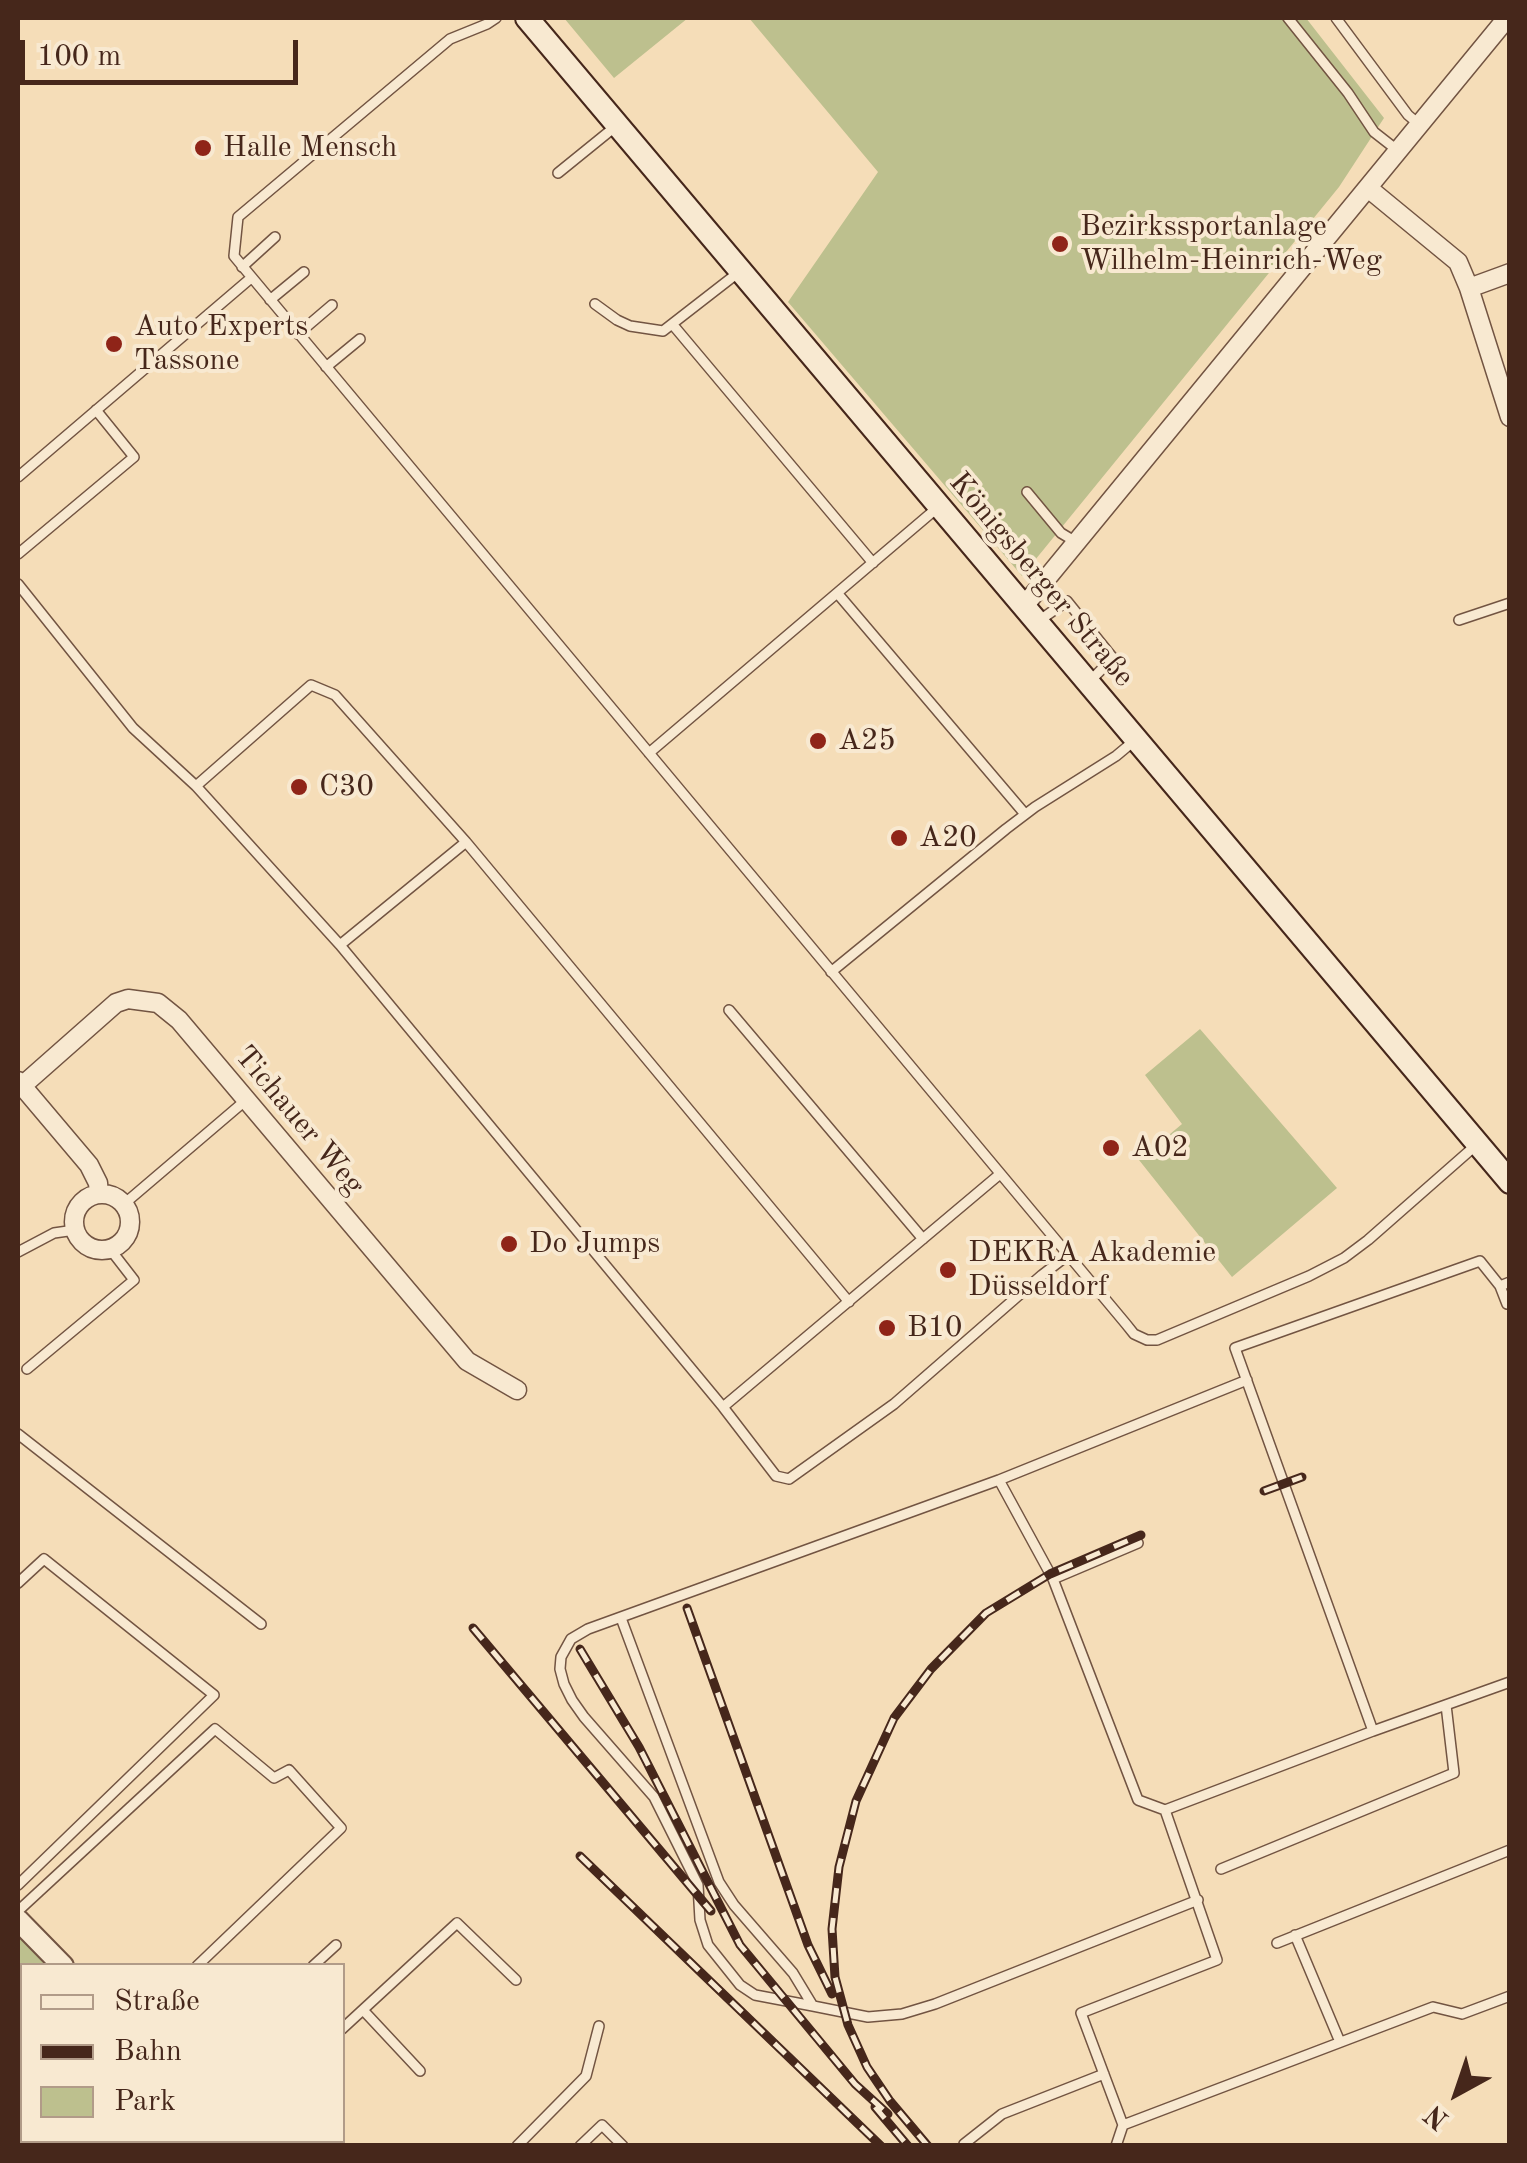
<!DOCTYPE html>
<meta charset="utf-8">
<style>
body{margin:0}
#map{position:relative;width:1527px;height:2163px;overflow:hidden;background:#f5ddb8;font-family:"Old Standard TT",serif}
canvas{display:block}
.frame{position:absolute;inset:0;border:20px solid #46271b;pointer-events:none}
.legend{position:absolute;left:20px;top:1963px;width:325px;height:180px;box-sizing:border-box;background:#f8e9d1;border:2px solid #b19b88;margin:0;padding:12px 18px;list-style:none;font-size:30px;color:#46271b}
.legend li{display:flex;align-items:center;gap:20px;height:50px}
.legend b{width:50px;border:2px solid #b19b88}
.north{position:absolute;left:1407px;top:2043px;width:100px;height:100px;-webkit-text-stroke:8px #f8e9d1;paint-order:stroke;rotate:220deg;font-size:28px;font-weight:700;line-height:40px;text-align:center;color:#46271b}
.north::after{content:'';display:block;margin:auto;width:35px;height:45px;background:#46271b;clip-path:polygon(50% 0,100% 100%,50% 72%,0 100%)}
.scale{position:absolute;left:20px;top:40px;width:278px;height:45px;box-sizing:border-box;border:5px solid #46271b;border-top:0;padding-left:12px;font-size:30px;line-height:35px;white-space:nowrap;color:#46271b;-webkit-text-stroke:8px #f8e9d1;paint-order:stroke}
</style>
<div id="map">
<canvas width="1527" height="2163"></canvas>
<div class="frame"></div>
<ul class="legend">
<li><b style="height:12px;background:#f8e9d1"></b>Straße</li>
<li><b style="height:12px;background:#46271b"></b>Bahn</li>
<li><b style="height:28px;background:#bdc08e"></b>Park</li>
</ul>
<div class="north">N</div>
<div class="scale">100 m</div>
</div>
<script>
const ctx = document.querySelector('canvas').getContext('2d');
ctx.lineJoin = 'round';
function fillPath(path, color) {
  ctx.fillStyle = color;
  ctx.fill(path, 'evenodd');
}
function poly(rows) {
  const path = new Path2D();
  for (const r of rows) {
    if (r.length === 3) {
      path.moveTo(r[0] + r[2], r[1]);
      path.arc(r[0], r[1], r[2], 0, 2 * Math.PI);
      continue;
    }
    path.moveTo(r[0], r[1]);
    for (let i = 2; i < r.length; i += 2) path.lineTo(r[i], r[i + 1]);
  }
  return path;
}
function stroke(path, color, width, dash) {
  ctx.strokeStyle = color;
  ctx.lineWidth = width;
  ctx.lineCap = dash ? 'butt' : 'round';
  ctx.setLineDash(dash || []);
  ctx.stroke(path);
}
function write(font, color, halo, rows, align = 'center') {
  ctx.font = font + ' "Old Standard TT",serif';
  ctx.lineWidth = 8;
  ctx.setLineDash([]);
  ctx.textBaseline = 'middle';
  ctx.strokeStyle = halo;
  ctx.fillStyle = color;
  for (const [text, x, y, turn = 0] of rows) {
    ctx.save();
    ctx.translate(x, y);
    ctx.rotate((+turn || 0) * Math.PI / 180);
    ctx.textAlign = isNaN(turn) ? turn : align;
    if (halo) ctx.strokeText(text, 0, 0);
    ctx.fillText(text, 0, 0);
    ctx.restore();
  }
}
fillPath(poly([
 [564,18,688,18,614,78],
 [749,18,1306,18,1384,118,1339,187,1022,576,788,302,878,172],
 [1200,1029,1337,1188,1232,1277,1139,1160,1182,1124,1145,1075],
 [18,1931,49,1965,22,1966,22,2140,210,2140,214,2145,18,2145]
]), '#bdc08e');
const service = poly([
 [496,18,487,24,450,39,238,217,234,256,1126,1324,1134,1334,1147,1340,1157,1340,1309,1276,1344,1258,1368,1240,1475,1146],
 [1288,18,1348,93,1374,132,1397,150],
 [1336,18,1408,115,1420,125],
 [558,173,616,126],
 [242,267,275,237],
 [270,300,304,272],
 [595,304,617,320,630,326,663,331,739,272],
 [673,325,873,563],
 [298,334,332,305],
 [326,367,360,339],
 [18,477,251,278],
 [1027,492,1061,533,1076,542],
 [18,554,134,457,96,410],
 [18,584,133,728,196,786,340,945,723,1407,776,1476,789,1479,894,1404,1042,1275,1068,1255],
 [838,594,1025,814],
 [1040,620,1067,601,1113,658,1090,681],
 [1459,620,1510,603],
 [649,753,937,508],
 [196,786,311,685,335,695,466,842,849,1302],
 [340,945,466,842],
 [831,972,1006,829,1035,807,1116,756,1134,741],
 [729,1010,923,1239],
 [124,1204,246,1100],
 [18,1252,54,1233,75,1230],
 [1500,1286,1480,1261,1235,1348,1373,1731,1510,1682],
 [1507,1304,1500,1286,1510,1282],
 [27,1369,134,1280,110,1249],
 [723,1407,1000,1174],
 [18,1434,261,1624],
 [999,1480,1053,1579,1138,1800,1165,1810],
 [1053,1579,1138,1543],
 [18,1583,44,1559,214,1695,18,1885],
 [621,1618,719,1882,734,1905,793,1973,813,2006,868,2017,902,2014,935,2004,1198,1900],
 [1221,1869,1454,1773,1446,1705],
 [18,1911,215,1729,274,1778,289,1770,341,1828,197,1966],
 [1295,1935,1340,2042],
 [1277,1943,1510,1850],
 [313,1966,336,1945],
 [813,2006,755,1995,740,1985,708,1945,700,1920,698,1885,654,1797,584,1717,572,1700,564,1684,560,1669,561,1657,571,1639,588,1629,999,1480,1247,1380],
 [363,2010,420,2071],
 [342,2029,457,1923,516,1980],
 [18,2107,22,2113],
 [1123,2125,1433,2007,1462,2014,1510,1996],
 [48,2140,53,2146],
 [964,2144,1002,2114,1104,2074],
 [326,2146,331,2140],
 [517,2146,586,2076,599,2026],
 [580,2146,602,2125,623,2146],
 [1116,2146,1123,2125,1081,2013,1217,1960,1165,1810,1373,1731]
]);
const minor = poly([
 [1368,188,1458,262,1469,288,1510,417],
 [1469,288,1510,273],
 [1024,606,1507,18],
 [18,1081,89,1165,98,1183,99,1194],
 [22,1086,116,1003,128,999,158,1003,179,1020,467,1361,517,1390],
 [102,1222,28]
]);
const tertiary = poly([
 [18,1920,63,1966],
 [227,2140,232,2146]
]);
const secondary = poly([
 [527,18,1510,1182]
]);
stroke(service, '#725442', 12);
stroke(minor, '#725442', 21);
stroke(tertiary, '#725442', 24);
stroke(secondary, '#46271b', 26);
stroke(service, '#f8e9d1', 9);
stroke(minor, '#f8e9d1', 18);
stroke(tertiary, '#f8e9d1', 20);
stroke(secondary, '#f8e9d1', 22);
const rail = poly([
 [1264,1491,1302,1477],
 [687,1608,808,1945,832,1994],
 [473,1628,711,1911],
 [580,1649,639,1747,740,1945,855,2084,888,2114],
 [580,1856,881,2146],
 [875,2107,908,2146],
 [928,2146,890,2101,867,2067,848,2025,835,1977,832,1929,839,1867,856,1801,894,1718,931,1669,986,1613,1050,1574,1141,1535]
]);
stroke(rail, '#46271b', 9);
stroke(rail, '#f8e9d1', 5, [15]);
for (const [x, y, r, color] of [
 [203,148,10,"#8f2418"],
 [1060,244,10,"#8f2418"],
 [114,344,10,"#8f2418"],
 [818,741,10,"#8f2418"],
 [299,787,10,"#8f2418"],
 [899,838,10,"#8f2418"],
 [1111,1148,10,"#8f2418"],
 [509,1244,10,"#8f2418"],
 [948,1270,10,"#8f2418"],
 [887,1328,10,"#8f2418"]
]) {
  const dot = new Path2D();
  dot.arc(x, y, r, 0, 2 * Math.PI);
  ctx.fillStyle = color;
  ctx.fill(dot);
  stroke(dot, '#f8e9d1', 4);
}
write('30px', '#46271b', '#f8e9d1', [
 ["Halle Mensch",223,148],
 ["Bezirkssportanlage",1080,227],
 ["Wilhelm-Heinrich-Weg",1080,261],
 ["Auto Experts",134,327],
 ["Tassone",134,361],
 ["A25",838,741],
 ["C30",319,787],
 ["A20",919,838],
 ["A02",1131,1148],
 ["Do Jumps",529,1244],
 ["DEKRA Akademie",968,1253],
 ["Düsseldorf",968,1287],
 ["B10",907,1328]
], 'left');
write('30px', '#46271b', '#f8e9d1', [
 ["Königsberger Straße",1041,580,50],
 ["Tichauer Weg",299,1121,50]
]);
</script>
